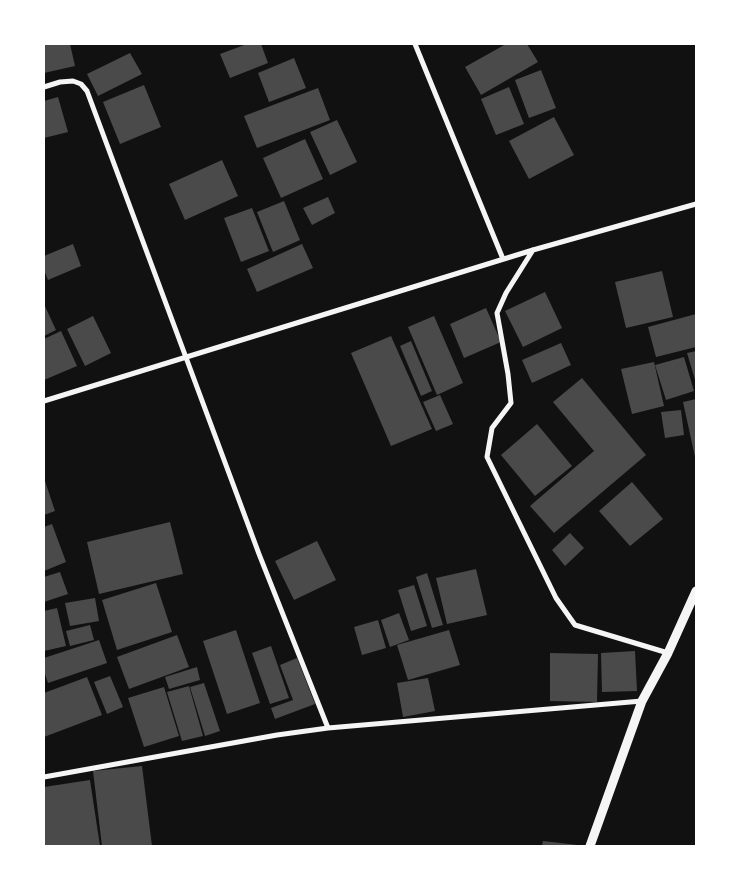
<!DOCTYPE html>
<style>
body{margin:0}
#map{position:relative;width:740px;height:890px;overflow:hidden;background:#111;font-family:"Libre Baskerville",serif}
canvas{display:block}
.frame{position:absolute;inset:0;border:45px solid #fff;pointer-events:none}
</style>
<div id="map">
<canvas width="740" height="890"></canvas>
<div class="frame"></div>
</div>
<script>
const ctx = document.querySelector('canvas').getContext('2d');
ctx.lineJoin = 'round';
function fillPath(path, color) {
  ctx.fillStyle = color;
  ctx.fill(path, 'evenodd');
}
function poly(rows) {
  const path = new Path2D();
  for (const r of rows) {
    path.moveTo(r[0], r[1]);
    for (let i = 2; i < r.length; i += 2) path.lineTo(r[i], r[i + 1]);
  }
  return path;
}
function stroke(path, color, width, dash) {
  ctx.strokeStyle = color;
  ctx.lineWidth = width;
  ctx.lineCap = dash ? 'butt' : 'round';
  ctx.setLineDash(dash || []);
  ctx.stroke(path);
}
fillPath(poly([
 [44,44,70,44,75,66,44,73],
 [247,44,261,44,268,63,230,78,220,54],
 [506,44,527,44,538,62,481,95,465,67],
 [130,53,142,74,98,96,87,74],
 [294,58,306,88,269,102,258,73],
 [541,70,556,108,529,118,515,80],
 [144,85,161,127,120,144,103,102],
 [509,87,524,124,496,135,481,99],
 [318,88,330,120,257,148,244,116],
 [58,97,68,132,44,138,44,101],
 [554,117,574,155,529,179,509,141],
 [337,120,357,162,330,175,310,132],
 [305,139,323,179,281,198,263,158],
 [222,160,238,196,185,220,169,184],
 [328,197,335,213,312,225,303,208],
 [284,201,300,240,273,252,257,212],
 [252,208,269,251,241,262,224,218],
 [73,244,81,266,48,280,44,270,44,256],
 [302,244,313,268,257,292,247,269],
 [662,271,673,317,626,328,615,282],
 [545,292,562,328,523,347,505,311],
 [44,304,56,330,44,336],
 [486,308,501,342,464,358,450,324],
 [696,314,696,347,656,357,648,327],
 [93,316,111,353,85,366,67,329],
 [434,316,463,383,437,395,408,327],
 [61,331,77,366,44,380,44,339],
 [391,336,432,429,391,446,351,353],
 [411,341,432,391,421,396,400,346],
 [561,343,571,365,532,383,522,360],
 [696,351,696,383,687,353],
 [684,357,694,391,666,400,655,365],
 [654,362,664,406,632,414,621,369],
 [582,378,646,455,554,533,530,506,594,451,553,402],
 [440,395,453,424,436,431,423,402],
 [696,399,696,457,695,457,683,402],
 [681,410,684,435,665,438,661,412],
 [537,424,572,466,535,496,501,455],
 [44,478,55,511,44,515],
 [632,482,663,519,630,546,599,511],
 [170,522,183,574,99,594,87,542],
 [52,524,66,562,44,571,44,527],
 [570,533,584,548,565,566,552,550],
 [317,541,336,580,294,600,275,561],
 [476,569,487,615,447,624,436,578],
 [60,572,68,594,44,602,44,577],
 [427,573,443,625,432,628,416,577],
 [156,583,172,632,117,650,102,600],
 [414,585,427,626,411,631,398,590],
 [95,598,99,621,70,626,65,603],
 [57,608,66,646,44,651,44,611],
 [399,613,409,640,390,647,381,620],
 [378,620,386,648,362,655,354,627],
 [90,625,94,640,70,646,66,631],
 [236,630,260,703,227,714,203,641],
 [449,630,460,665,408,680,397,645],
 [177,635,189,667,129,689,117,657],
 [99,640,107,663,48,683,44,671,44,658],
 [271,646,289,698,270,704,252,653],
 [635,651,637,691,602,692,601,653],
 [550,653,598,654,597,702,550,701],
 [297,658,315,704,275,719,271,708,293,700,280,665],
 [197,667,200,680,169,689,165,677],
 [110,676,123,707,107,714,94,682],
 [87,677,102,715,44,737,44,693],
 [428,678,435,711,403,717,397,683],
 [204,683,220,731,205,736,190,687],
 [189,686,203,736,182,741,167,692],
 [164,687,179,736,144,747,128,698],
 [142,766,152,846,102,846,93,771],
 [90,780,100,846,44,846,44,787],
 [543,841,578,845,578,846,542,846]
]), '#4a4a4a');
stroke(poly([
 [415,44,503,259],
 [44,87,60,82,73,81,81,84,87,91,259,554,328,728],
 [533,250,506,293,497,313,508,374,511,403,492,428,487,457,556,598,575,625,668,653],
 [44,401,533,250,696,204],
 [44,777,277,735,328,728,642,701]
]), '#f5f5f5', 5);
stroke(poly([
 [590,846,642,701,668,653,696,591]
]), '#f5f5f5', 9);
</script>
